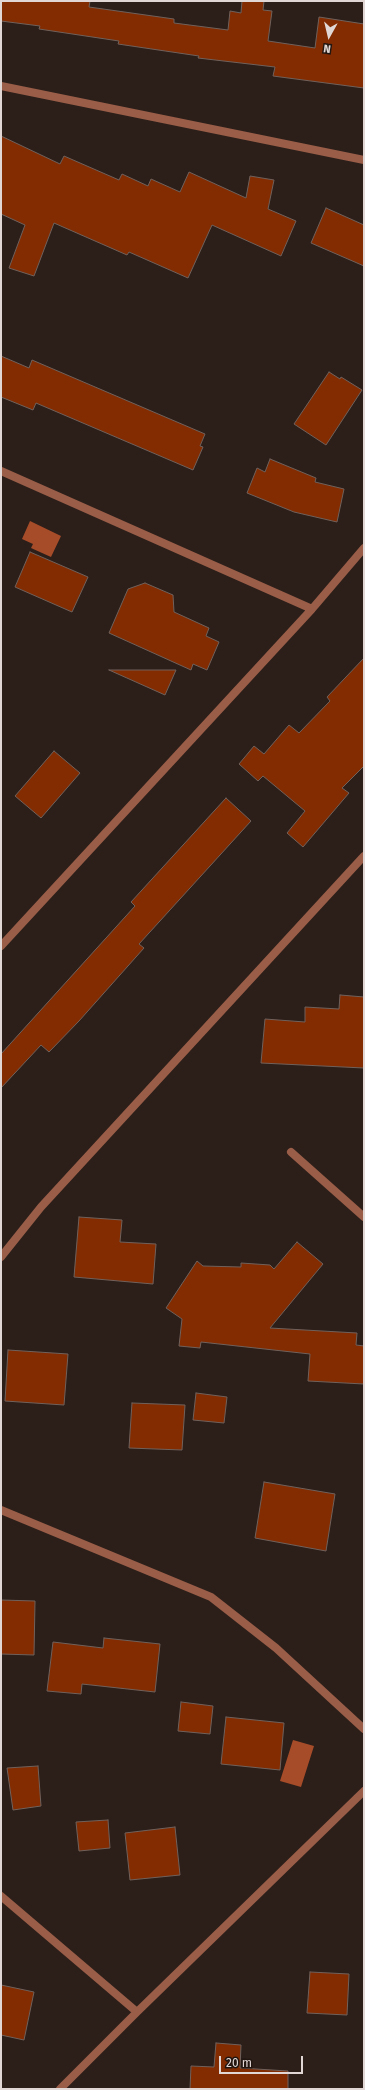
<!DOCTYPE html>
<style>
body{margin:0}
#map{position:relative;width:365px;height:2090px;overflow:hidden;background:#2c1f1a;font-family:"Fira Sans",sans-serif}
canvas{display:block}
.frame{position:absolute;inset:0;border:2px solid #e1d8d5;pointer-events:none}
.north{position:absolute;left:309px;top:16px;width:40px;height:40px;-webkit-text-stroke:3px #221611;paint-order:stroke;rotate:188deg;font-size:11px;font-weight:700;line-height:16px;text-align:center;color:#e1d8d5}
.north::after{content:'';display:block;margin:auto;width:14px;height:18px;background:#e1d8d5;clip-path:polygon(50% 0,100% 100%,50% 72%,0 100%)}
.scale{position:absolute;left:219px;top:2056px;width:84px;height:18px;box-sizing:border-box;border:2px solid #e1d8d5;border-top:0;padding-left:5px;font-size:12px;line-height:14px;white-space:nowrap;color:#e1d8d5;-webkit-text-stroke:3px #221611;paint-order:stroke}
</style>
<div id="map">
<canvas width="365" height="2090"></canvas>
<div class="frame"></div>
<div class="north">N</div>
<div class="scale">20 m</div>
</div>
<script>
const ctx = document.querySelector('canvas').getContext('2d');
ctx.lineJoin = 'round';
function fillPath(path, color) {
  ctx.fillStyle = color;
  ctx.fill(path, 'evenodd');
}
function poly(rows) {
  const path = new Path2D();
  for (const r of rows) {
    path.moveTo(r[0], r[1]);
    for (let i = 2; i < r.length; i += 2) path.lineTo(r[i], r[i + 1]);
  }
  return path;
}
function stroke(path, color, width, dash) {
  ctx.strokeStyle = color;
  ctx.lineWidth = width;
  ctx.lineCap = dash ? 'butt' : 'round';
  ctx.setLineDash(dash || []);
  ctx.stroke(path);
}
fillPath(poly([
 [30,521,61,536,51,557,31,548,33,544,22,539],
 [293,1740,314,1746,301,1787,280,1781]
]), '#a74c29');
const building = poly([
 [1,1,90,1,89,7,174,19,174,23,228,30,230,11,241,13,242,1,264,1,263,10,272,11,268,41,315,48,319,17,364,24,364,88,273,76,275,67,198,58,199,56,118,44,119,41,39,29,40,26,1,21,1,1],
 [1,136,60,164,64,156,119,180,122,174,148,186,151,179,180,192,189,172,246,198,250,176,274,180,268,209,296,221,281,256,212,225,188,278,129,252,127,255,54,223,34,276,9,268,25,225,1,214,1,136],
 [326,208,364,225,364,266,311,243,326,208],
 [1,356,29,368,32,360,205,434,200,446,203,447,193,470,36,403,33,410,1,397,1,356],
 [329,372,340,379,341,377,362,390,326,445,294,424,329,372],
 [270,459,316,478,315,482,344,489,337,522,294,512,247,493,257,468,265,472,270,459],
 [30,552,88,577,72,612,15,587,30,552],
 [145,583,173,595,174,612,209,628,206,636,219,642,207,670,193,664,191,670,109,633,128,589,145,583],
 [364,658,364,766,342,788,349,793,303,847,287,833,305,811,263,776,258,781,239,764,254,746,264,754,289,725,299,733,330,701,327,697,364,658],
 [109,670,176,670,165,695,109,670],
 [54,751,80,773,41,818,15,796,54,751],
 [226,798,251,821,139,944,144,948,79,1021,49,1052,41,1045,1,1088,1,1054,135,906,131,902,226,798],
 [340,995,364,997,364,1068,261,1063,265,1019,305,1022,305,1007,339,1009,340,995],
 [79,1217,122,1220,120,1242,156,1244,153,1284,74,1277,79,1217],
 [297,1242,323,1264,270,1328,357,1333,356,1345,364,1346,364,1384,308,1381,310,1354,201,1342,200,1348,179,1346,182,1319,166,1308,197,1261,203,1266,241,1267,241,1263,270,1265,274,1269,297,1242],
 [8,1350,68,1354,64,1405,5,1401,8,1350],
 [196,1393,227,1397,224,1423,193,1420,196,1393],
 [132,1403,185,1405,182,1450,129,1448,132,1403],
 [264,1482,335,1494,326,1551,255,1538,264,1482],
 [1,1600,35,1601,34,1655,1,1654,1,1600],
 [104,1638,160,1644,155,1692,82,1684,81,1694,47,1691,53,1642,103,1648,104,1638],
 [181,1702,213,1706,210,1734,178,1731,181,1702],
 [226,1717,284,1723,280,1770,221,1764,226,1717],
 [38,1766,41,1806,13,1810,7,1768,38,1766],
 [108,1820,110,1848,79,1851,76,1822,108,1820],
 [175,1827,180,1875,130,1880,125,1833,175,1827],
 [310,1972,349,1974,347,2015,307,2013,310,1972],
 [1,1985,34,1992,24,2040,1,2035,1,1985],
 [216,2043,241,2045,240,2068,288,2071,288,2089,190,2089,191,2066,214,2067,216,2043]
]);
fillPath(building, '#832c01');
stroke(building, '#70615b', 1);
stroke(poly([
 [1,86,364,160],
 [1,471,312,609],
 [1,946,312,609,364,548],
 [291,1152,364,1217],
 [1,1257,41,1207,364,856],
 [1,1510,211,1597,276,1648,364,1729],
 [1,1896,137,2012],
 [60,2089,137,2012,364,1791]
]), '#9a5e48', 8);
</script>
